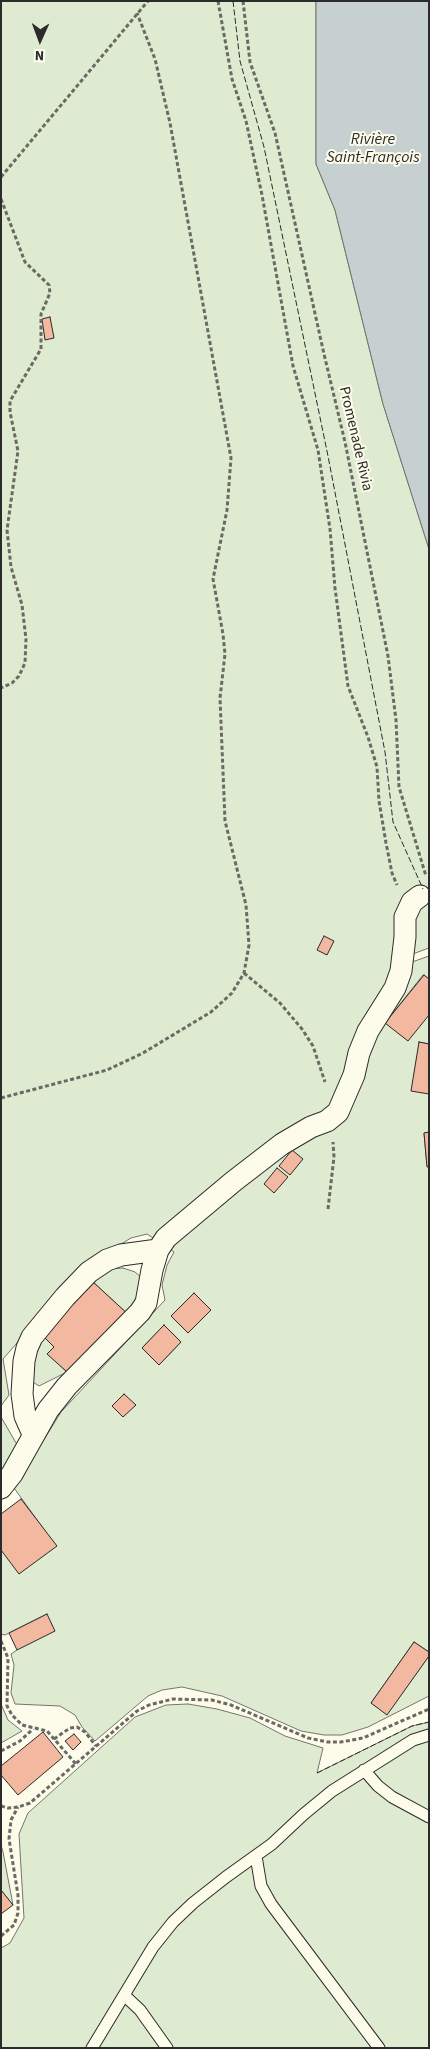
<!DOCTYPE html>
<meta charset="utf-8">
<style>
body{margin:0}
#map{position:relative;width:430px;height:2049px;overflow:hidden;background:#fdfbea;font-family:"Source Sans 3",sans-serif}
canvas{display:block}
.frame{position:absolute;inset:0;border:2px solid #2b2b2b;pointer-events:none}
.north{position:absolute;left:15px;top:15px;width:50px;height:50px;-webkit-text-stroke:4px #fdfbea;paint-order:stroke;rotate:182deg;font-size:14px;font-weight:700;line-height:20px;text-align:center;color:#2b2b2b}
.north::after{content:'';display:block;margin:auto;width:18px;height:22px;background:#2b2b2b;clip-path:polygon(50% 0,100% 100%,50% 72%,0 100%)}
</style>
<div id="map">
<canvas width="430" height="2049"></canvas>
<div class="frame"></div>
<div class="north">N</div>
</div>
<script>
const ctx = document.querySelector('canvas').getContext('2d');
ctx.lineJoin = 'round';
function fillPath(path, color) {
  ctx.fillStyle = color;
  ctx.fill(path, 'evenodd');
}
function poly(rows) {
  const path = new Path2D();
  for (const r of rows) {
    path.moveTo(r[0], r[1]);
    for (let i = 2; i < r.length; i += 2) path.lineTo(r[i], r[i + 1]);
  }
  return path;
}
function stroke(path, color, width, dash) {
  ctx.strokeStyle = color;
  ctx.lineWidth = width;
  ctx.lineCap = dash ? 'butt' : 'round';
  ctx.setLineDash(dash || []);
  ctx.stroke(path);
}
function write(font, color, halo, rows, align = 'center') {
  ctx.font = font + ' "Source Sans 3",sans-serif';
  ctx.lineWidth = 4;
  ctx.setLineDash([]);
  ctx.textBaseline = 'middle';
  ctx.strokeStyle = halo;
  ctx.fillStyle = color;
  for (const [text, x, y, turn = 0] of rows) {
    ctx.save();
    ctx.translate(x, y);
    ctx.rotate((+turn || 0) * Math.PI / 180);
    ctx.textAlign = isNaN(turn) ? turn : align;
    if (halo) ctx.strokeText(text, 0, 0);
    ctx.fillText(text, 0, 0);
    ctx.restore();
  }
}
const green = poly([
 [1,1,316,1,316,164,335,210,383,404,429,549,429,948,399,959,412,962,429,956,429,979,423,975,385,1023,429,1015,429,1044,419,1042,429,1094,429,1132,424,1133,427,1166,429,1167,429,1652,414,1642,371,1703,387,1714,429,1656,429,1696,368,1727,342,1735,324,1735,301,1731,222,1696,182,1687,162,1690,148,1696,95,1741,82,1727,75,1715,60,1706,15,1704,11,1693,14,1665,11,1654,17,1650,47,1614,5,1635,1,1634,1,1550,56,1546,14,1488,61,1412,165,1300,162,1285,167,1265,174,1252,147,1234,131,1238,83,1267,3,1359,9,1395,1,1406,1,1],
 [164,1325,181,1342,159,1365,142,1348,164,1325],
 [123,1268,135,1272,142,1278,131,1317,92,1281,110,1269,123,1268],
 [42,1335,54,1347,48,1354,67,1372,39,1386,33,1382,31,1371,42,1335],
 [1,1417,19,1448,1,1479,1,1417],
 [1,1704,8,1720,22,1731,1,1743,1,1704],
 [188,1704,217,1709,250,1718,285,1736,323,1748,317,1773,412,1726,429,1722,429,2048,1,2048,1,1948,10,1943,24,1918,19,1834,28,1813,135,1717,166,1705,188,1704],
 [1,1845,3,1852,13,1905,1,1890,1,1845]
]);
fillPath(green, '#deebd1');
stroke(green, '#74746e', 1);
const water = poly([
 [316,1,429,1,429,549,383,404,335,210,316,164,316,1]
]);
fillPath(water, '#c7d0d0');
stroke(water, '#74746e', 1);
const building = poly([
 [50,317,54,338,45,340,42,319,50,317],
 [324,936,334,941,327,955,317,950,324,936],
 [424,975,429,979,429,1015,408,1041,385,1023,424,975],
 [419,1042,429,1044,429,1094,411,1091,419,1042],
 [429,1132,429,1167,427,1167,424,1133,429,1132],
 [292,1150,303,1159,290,1175,279,1166,292,1150],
 [277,1168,288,1177,274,1193,264,1184,277,1168],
 [92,1281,131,1317,67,1372,47,1354,54,1347,42,1335,92,1281],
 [194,1293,211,1310,188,1333,171,1316,194,1293],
 [164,1325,181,1342,159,1365,142,1348,164,1325],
 [124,1394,136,1405,123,1417,112,1406,124,1394],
 [21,1499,57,1546,19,1574,1,1550,1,1514,21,1499],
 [47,1614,55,1631,17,1650,9,1633,47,1614],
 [414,1642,429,1652,429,1656,387,1715,371,1703,414,1642],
 [43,1732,63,1757,18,1795,1,1775,1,1766,43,1732],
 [74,1734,81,1742,73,1750,65,1741,74,1734],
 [1,1890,13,1905,1,1914,1,1890]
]);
fillPath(building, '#f2b8a0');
stroke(building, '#2b2b2b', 1);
const lane = poly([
 [364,1770,378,1786,392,1797,429,1817],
 [256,1856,261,1886,271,1904,379,2048],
 [124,1995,140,2010,167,2048],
 [92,2048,153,1947,173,1922,193,1903,226,1877,272,1844,304,1814,332,1791,413,1740,429,1735]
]);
const street = poly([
 [33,1434,25,1416,22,1394,24,1361,27,1348,32,1337,65,1297,89,1272,107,1260,121,1255,158,1250],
 [1,1488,12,1474,48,1410,67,1386,140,1312,146,1303,152,1270,158,1250,166,1238,234,1181,282,1144,311,1127,327,1121,338,1112,354,1075,359,1053,368,1031,395,988,401,971,405,937,405,917,412,902,420,896]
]);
stroke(lane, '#2b2b2b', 13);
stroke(street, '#2b2b2b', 23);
stroke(poly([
 [218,1,232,79,246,121,262,195,293,366,318,450,330,529,335,588,348,686,368,737,377,767,379,801,386,843,392,873,397,885],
 [243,1,250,62,275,133,324,354,345,442,388,656,396,720,399,787,426,876],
 [1,177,148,1],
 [1,199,25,262,49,285,50,293,41,314,41,349,10,401,10,412,18,451,7,530,11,567,22,605,26,639,25,663,19,676,12,683,1,688],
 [244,973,280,1003,302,1029,313,1046,325,1082],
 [1,1098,107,1070,143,1053,211,1012,232,993,244,973,249,945,246,905,225,821,220,698,225,654,223,634,213,579,227,510,231,458,170,123,155,59,137,13],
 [328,1209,334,1157,333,1142],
 [1,1641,8,1658,7,1706,12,1715,22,1725,47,1731,76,1764],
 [54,1739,70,1728,77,1727,85,1732,96,1746],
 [1,1751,20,1741,33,1729],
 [1,1806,8,1808,18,1807,30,1803,137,1711,149,1705,173,1699,212,1700,231,1705,308,1738,328,1742,341,1742,363,1738,429,1709],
 [1,1936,14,1925,18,1913,18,1895,9,1839,11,1820,18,1807]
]), '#6a6964', 3, [4, 2.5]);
stroke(lane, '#fdfbea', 11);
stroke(street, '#fdfbea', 21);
stroke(poly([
 [233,1,240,61,264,147,328,456,385,752,393,822,423,889],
 [317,1773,412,1726,429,1722]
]), '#2b2b2b', 1, [6, 2.5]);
write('15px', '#2b2b2b', '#fdfbea', [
 ["Promenade Rivia",355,439,77]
]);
write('italic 16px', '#2b2b2b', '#fdfbea', [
 ["Rivière",373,140],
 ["Saint-François",373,158]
]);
</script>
